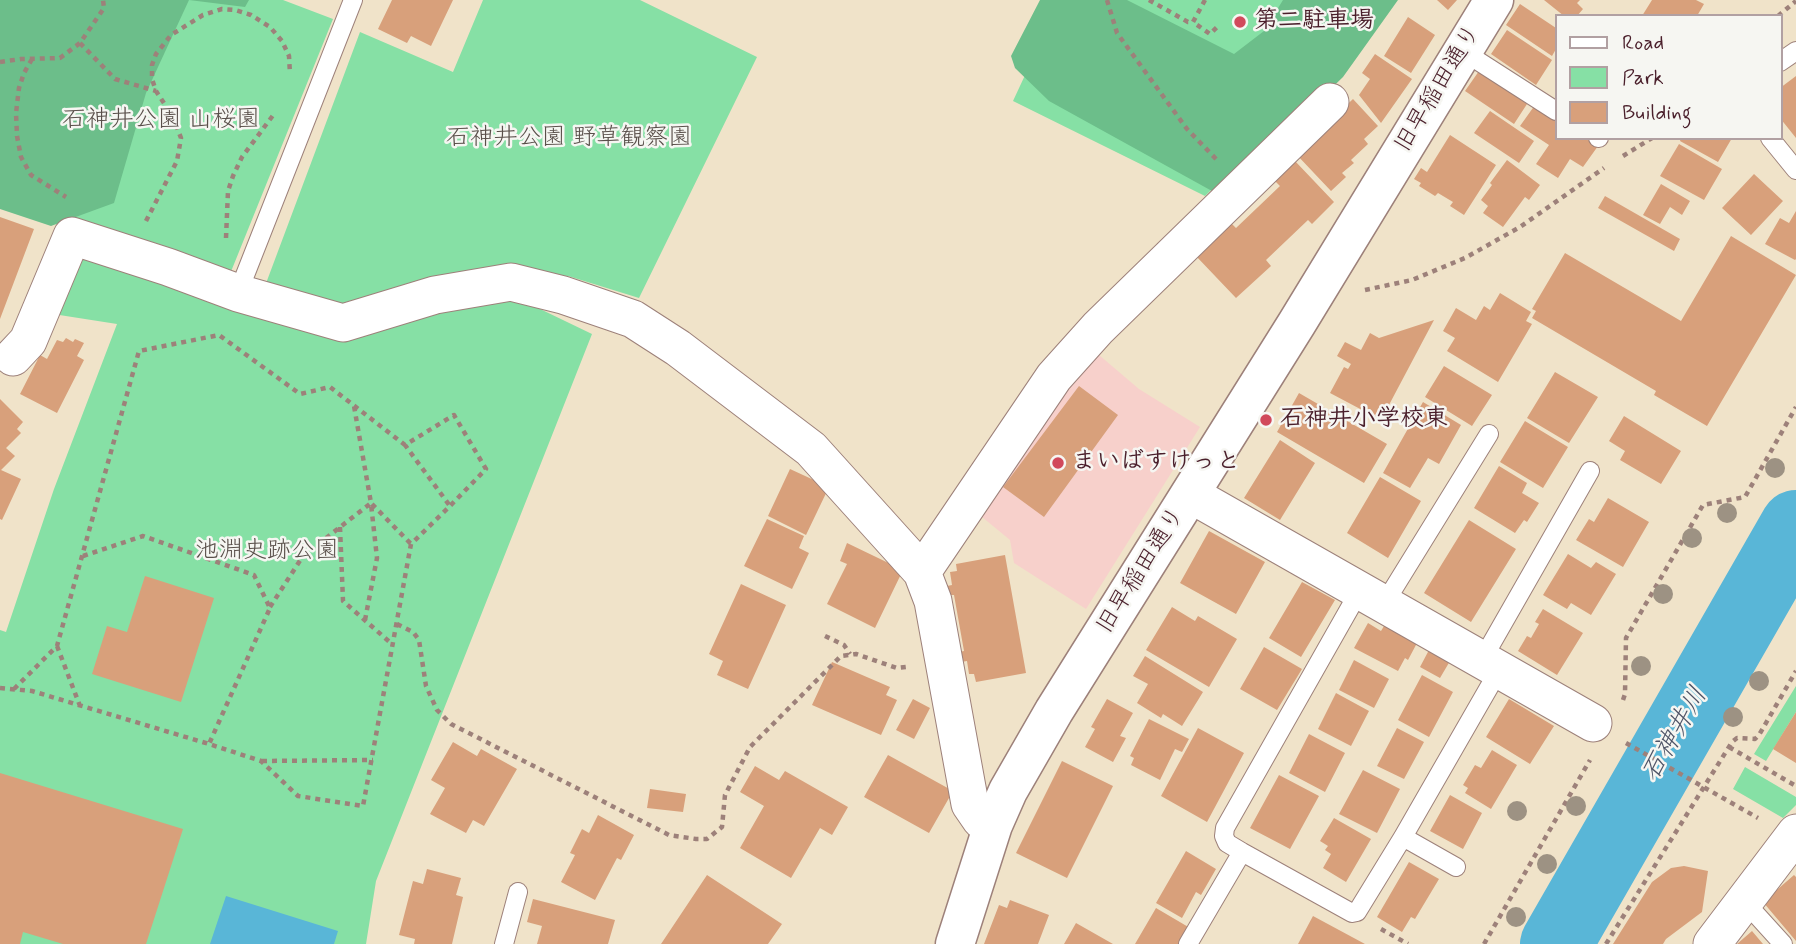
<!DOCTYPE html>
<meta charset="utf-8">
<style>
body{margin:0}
#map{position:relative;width:1796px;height:944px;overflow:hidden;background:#f0e3c9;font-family:Mynerve,sans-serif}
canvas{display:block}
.legend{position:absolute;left:1555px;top:14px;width:228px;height:126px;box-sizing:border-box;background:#f6f6f2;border:2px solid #b1a0a2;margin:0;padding:9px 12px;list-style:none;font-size:21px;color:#4a1f2b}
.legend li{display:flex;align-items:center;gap:14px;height:35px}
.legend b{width:35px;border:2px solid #b1a0a2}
</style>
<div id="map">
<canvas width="1796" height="944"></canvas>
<ul class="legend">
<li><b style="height:9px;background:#fff"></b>Road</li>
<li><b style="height:19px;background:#86e0a5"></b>Park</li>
<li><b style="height:19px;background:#d8a07b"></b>Building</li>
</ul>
</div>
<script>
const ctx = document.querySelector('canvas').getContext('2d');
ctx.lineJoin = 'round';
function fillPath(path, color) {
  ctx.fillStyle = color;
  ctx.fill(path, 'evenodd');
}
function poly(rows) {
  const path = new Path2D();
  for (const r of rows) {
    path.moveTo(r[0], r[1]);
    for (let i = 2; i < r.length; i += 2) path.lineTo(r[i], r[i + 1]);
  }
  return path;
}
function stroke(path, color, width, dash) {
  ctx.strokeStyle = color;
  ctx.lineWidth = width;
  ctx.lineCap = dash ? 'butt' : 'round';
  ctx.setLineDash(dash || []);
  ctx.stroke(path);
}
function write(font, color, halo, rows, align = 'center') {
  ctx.font = font + ' Mynerve,"Klee One",sans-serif';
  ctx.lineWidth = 5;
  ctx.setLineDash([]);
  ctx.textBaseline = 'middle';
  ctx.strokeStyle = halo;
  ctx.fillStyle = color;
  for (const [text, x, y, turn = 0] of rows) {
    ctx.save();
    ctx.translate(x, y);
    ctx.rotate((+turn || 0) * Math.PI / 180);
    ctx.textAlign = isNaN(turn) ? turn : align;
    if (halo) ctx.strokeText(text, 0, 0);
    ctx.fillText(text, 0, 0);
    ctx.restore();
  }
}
fillPath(poly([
 [1092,349,1139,389,1200,427,1086,609,1014,563,1010,540,976,512]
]), '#f7d0cb');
fillPath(poly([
 [0,0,283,0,333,19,230,274,0,197],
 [483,0,640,0,757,57,639,298,568,276,500,274,347,311,265,286,360,32,453,72],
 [1060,0,1378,0,1315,89,1205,196,1013,101],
 [89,253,342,335,511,295,592,334,376,881,366,944,0,944,0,630,6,632,54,489,117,324,53,314,73,263],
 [1796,686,1796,712,1766,761,1754,754],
 [1745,767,1796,797,1796,805,1783,818,1733,789]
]), '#86e0a5');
fillPath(poly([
 [0,0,249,0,245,7,189,0,146,93,114,203,51,226,0,209],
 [1040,0,1127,0,1234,54,1264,31,1283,0,1398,0,1343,77,1221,196,1049,101,1015,68,1011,56]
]), '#6cbe8a');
fillPath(poly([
 [226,896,338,931,334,944,210,944]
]), '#59b6d7');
stroke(poly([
 [1556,944,1796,526]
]), '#59b6d7', 72);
fillPath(poly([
 [392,0,453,0,431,46,411,36,407,43,378,29],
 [1437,0,1457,0,1448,10],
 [1544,0,1580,0,1577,3,1583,9,1577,16,1564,16],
 [1652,0,1696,0,1704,4,1697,16,1642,16],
 [1520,4,1556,28,1556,49,1552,56,1506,25],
 [1408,17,1435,35,1411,73,1384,56],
 [1507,30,1552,60,1536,85,1491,54],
 [1375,54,1412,79,1381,123,1359,95,1370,79,1362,73],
 [1479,71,1527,104,1514,124,1465,91],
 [1796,76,1796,138,1780,118,1780,88],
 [1353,99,1378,126,1364,139,1368,144,1351,160,1354,163,1342,173,1346,177,1331,191,1296,154],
 [1535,105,1556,119,1556,138,1587,138,1598,146,1583,167,1570,159,1558,178,1536,164,1549,145,1520,126],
 [1490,111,1534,141,1519,163,1474,133],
 [1450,135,1496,165,1464,215,1450,206,1453,202,1438,193,1435,196,1419,186,1421,183,1414,179,1421,168,1427,172],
 [1681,138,1732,138,1718,162,1680,141],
 [1679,144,1722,169,1704,200,1660,176],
 [1507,160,1540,185,1529,200,1525,197,1503,227,1483,213,1488,206,1481,200,1492,185,1490,183],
 [1295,161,1334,202,1312,224,1308,220,1266,260,1271,266,1236,298,1195,255,1230,222,1236,228,1280,186,1274,180],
 [1754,174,1783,201,1751,235,1722,208],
 [1661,184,1690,201,1682,215,1670,207,1660,224,1643,215],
 [1605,196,1680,239,1674,251,1598,208],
 [1796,211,1796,259,1795,260,1765,244,1780,218,1789,223],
 [0,217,34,229,0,319],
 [1731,236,1796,275,1707,426,1654,395,1656,391,1532,318,1536,311,1532,309,1565,253,1681,321],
 [1500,293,1531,312,1526,321,1532,324,1498,382,1447,351,1455,338,1443,331,1456,308,1476,320,1484,306,1490,310],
 [1434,320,1381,420,1330,393,1344,367,1348,369,1351,364,1337,356,1345,342,1361,350,1370,333,1379,338],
 [66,338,73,342,75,339,84,343,77,356,84,360,57,413,20,394,40,355,47,359,57,340,63,342],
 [1444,366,1492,395,1472,426,1425,397],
 [1555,372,1598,397,1569,443,1527,418],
 [1079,386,1118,415,1044,517,1003,487],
 [1299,393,1387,444,1364,483,1277,432],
 [0,399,23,422,17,429,21,433,6,448,15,456,1,470,21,479,2,520,0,519],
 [1423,402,1461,425,1439,464,1428,458,1410,488,1383,473],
 [1624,416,1681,451,1661,484,1620,460,1625,451,1609,441],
 [1525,421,1568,447,1543,488,1500,462],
 [1280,440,1315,463,1280,520,1244,498],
 [1499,466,1527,483,1522,493,1539,503,1527,522,1524,520,1515,533,1474,508],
 [790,469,829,487,806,535,768,516],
 [1380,477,1421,501,1388,558,1347,533],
 [1608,498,1649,522,1623,567,1576,540,1589,519,1594,522],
 [767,519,804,536,799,548,809,553,792,589,744,566],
 [1469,520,1516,549,1471,622,1424,593],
 [1209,531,1265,562,1236,614,1180,583],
 [847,543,903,570,875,628,827,604,847,564,840,561],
 [1568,554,1591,568,1596,562,1616,574,1591,615,1571,603,1567,609,1543,595],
 [1005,555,1026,673,976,682,974,674,969,674,967,661,961,662,959,652,964,651,954,595,948,595,947,586,952,585,950,572,957,571,956,564],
 [145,576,214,598,181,702,92,674,107,626,127,632],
 [1302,582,1335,600,1301,657,1269,638],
 [741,584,786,605,748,689,717,675,723,661,709,654],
 [1172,607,1195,621,1198,616,1237,639,1209,687,1146,650],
 [1543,609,1583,633,1557,675,1518,651,1527,636,1531,638,1539,624,1535,622],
 [1368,623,1381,631,1384,626,1417,643,1408,660,1405,658,1398,671,1354,648],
 [1264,647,1302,669,1277,710,1240,689],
 [1429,650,1450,661,1440,678,1420,667],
 [1145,656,1203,692,1182,726,1163,714,1161,718,1137,703,1148,684,1133,676],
 [1354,660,1389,679,1374,708,1339,690],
 [832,662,890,687,886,695,897,700,881,735,812,705],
 [1422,675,1453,692,1429,737,1398,720],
 [1336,693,1369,711,1351,746,1318,729],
 [913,699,930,708,914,739,896,730],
 [1107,699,1133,713,1120,736,1126,738,1113,762,1085,747,1095,729,1091,727],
 [1509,699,1554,726,1530,764,1486,737],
 [1796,712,1796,763,1773,749],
 [1149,719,1189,739,1182,752,1175,749,1160,780,1131,765,1134,758,1130,756],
 [1198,728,1244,753,1207,822,1161,796],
 [1397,728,1424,742,1404,779,1377,766],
 [1309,734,1345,753,1325,792,1289,773],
 [453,742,477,756,481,749,517,769,484,826,473,820,466,833,430,814,445,788,431,780],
 [1492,750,1517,765,1491,809,1465,793,1468,788,1463,785,1475,765,1481,768],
 [888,755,953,791,929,833,864,797],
 [1062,761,1113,786,1067,878,1016,853],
 [755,766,779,780,785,771,848,807,832,835,820,828,791,878,740,848,764,806,740,792],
 [1363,770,1400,789,1377,833,1339,814],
 [0,773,183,829,146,944,63,944,23,932,20,944,0,944],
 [1279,775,1319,796,1290,849,1250,828],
 [650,789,686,794,683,812,647,808],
 [1450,795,1482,813,1463,849,1430,831],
 [598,815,634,835,621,860,617,858,595,900,561,882,575,855,570,853,582,829,589,833],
 [1334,818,1371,839,1346,882,1323,868,1331,854,1325,850,1328,846,1320,841],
 [1186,851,1216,869,1201,895,1196,892,1182,918,1156,903],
 [1409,862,1439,879,1415,919,1411,917,1402,932,1377,917],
 [1684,866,1708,871,1702,912,1666,939,1663,944,1613,944,1652,882,1671,868],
 [427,869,461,878,456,895,463,897,452,944,414,944,415,939,399,935,413,881,423,884],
 [707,875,782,924,768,944,661,944],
 [1794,875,1796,877,1796,941,1763,902],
 [533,899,615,920,608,944,537,944,542,926,527,922],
 [1010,900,1049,915,1038,944,984,944,999,905,1007,908],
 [1156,908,1190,928,1181,944,1135,944],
 [1313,916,1365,944,1298,944],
 [1076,923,1113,944,1064,944],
 [1752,931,1763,944,1737,944]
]), '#d8a07b');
const service = poly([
 [1461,50,1556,111],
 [1780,62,1796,51],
 [1598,138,1599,138],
 [1770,138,1796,170],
 [238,293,353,0],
 [1360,590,1225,828,1224,836,1227,843,1242,852,1352,913,1357,912,1403,837,1499,670],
 [1384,604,1489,434],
 [1482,660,1590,471],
 [1403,837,1456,867],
 [1744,901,1783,944],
 [504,944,518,892],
 [1188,944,1242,852]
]);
const minor = poly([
 [13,357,28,341,72,236,168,267,238,293,343,323,435,295,511,282,563,295,633,319,678,348,811,449,922,572,933,601,970,804,981,820,993,825],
 [1190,494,1593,723],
 [922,572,1054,377,1098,328,1330,102],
 [1712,944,1796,833]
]);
const primary = poly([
 [955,944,993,825,1008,791,1054,711,1297,323,1494,0]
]);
stroke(service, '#9d817a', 20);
stroke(minor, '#9d817a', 39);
stroke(primary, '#9d817a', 41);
stroke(poly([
 [1107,0,1117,33,1187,129,1218,161],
 [1149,0,1188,22,1193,22],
 [1205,0,1193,22,1210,34,1218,26],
 [1778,16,1796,1],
 [80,43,115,79,156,91],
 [32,59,24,73,19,88,16,113,17,136,21,157,31,175,66,197],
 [0,62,21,59,60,58,80,43,104,8,103,0],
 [1623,156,1652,138],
 [146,221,177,161,181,138,173,117,156,91,152,79,152,65,156,54,171,35,203,15,222,9,235,10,251,15,270,27,282,41,289,56,290,74],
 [226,238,228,191,233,176,242,157,274,114],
 [1365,290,1412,280,1465,258,1520,227,1604,168],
 [372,504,411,544],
 [340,527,343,601,393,645],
 [83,556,143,536,254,575,270,608,209,744],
 [270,607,303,556,371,503,354,406],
 [365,620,377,558,371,504],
 [397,624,413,632,419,640,426,686,437,710,451,724,669,835,696,839,707,839,722,827,725,795,750,747,841,656,856,654,897,668,906,667],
 [825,636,844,645,850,654],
 [57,646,80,706],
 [0,688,32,691,209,744,261,761,298,796,363,806,411,544,450,506,486,469,454,415,405,445,450,506],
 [14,689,57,646,139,351,219,335,300,394,330,387,405,445],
 [1623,700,1625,694,1626,638,1703,505,1745,497,1796,407],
 [1626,743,1758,818],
 [1729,747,1796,786],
 [262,761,373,760],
 [1381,929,1408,944],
 [1484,944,1590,760],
 [1606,944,1732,742,1737,738,1755,739,1759,735,1796,671]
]), '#9d817a', 4.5, [5, 5]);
stroke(service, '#fff', 18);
stroke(minor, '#fff', 37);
stroke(primary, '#fff', 38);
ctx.fillStyle = '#9d9283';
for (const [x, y] of [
 [1775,468],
 [1727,513],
 [1692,538],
 [1663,594],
 [1641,666],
 [1759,681],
 [1733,717],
 [1576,806],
 [1517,811],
 [1547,864],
 [1516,917]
]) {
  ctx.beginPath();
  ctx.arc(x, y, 10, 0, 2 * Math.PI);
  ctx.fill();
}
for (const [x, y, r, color] of [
 [1240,22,7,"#d1495b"],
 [1266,420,7,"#d1495b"],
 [1058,463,7,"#d1495b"]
]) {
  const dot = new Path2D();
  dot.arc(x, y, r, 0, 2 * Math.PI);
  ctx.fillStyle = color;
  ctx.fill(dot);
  stroke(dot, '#f6f6f2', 2.5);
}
write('bold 24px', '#4a1f2b', '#f6f6f2', [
 ["第二駐車場",1254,22],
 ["石神井小学校東",1280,420],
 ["まいばすけっと",1072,463]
], 'left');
write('24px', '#4a1f2b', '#f6f6f2', [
 ["旧早稲田通り",1439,89,-59],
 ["旧早稲田通り",1142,571,-58]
]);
write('24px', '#594f4a', '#f6f6f2', [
 ["石神井公園 山桜園",161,121],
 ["石神井公園 野草観察園",569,139],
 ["池淵史跡公園",267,552]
]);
write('italic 26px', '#4f5467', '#f6f6f2', [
 ["石神井川",1676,735,-60]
]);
</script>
